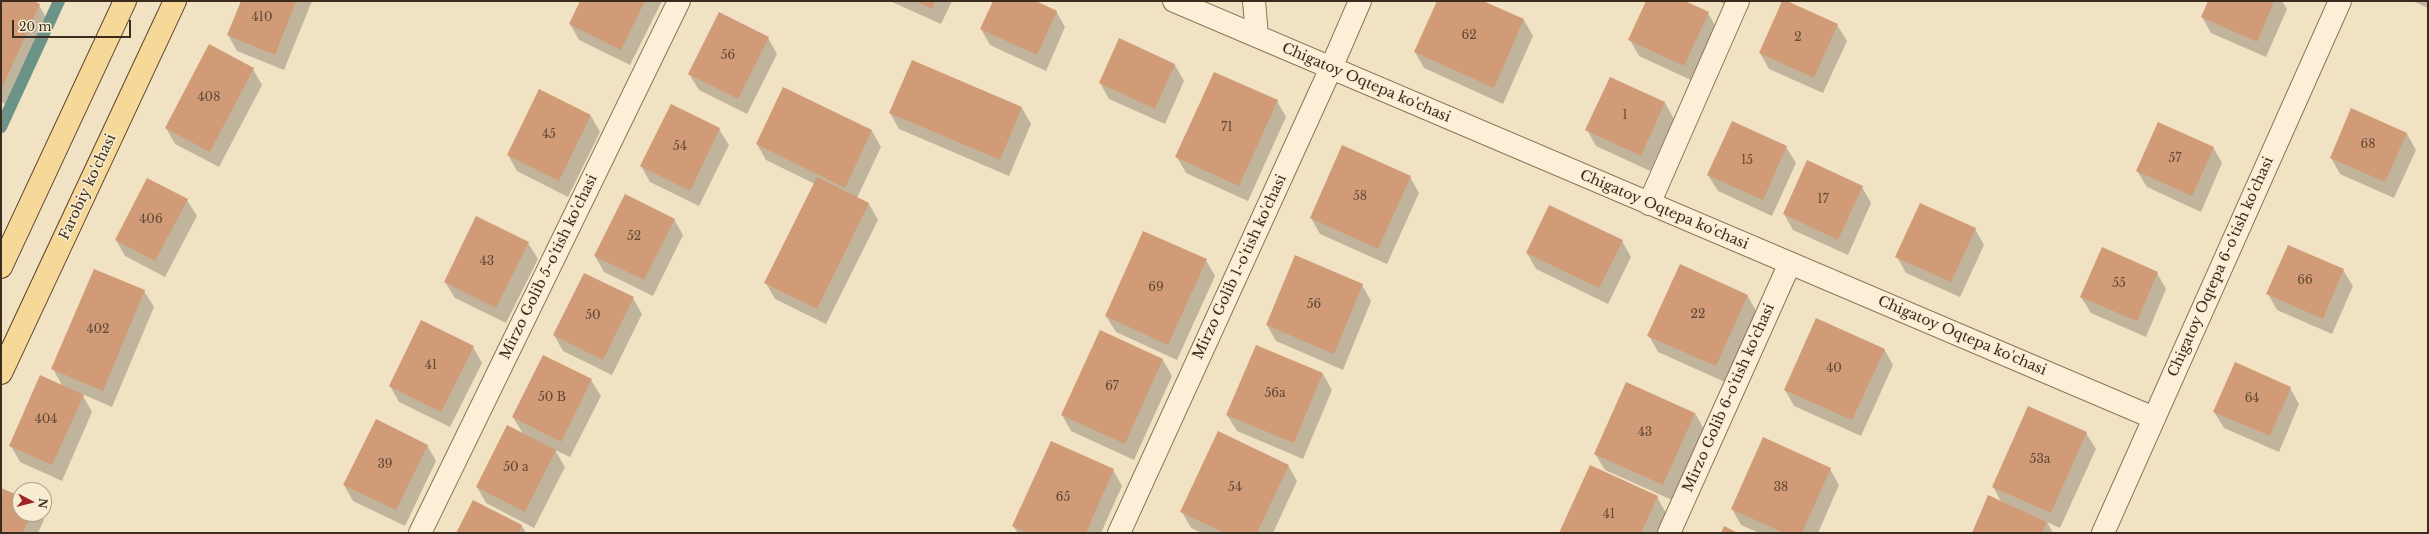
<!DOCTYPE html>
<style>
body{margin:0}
#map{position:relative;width:2429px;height:534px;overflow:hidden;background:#f1e2c3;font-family:"Libre Baskerville",serif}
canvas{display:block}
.frame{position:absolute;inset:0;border:2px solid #3c2c1d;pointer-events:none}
.north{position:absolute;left:12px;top:482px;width:40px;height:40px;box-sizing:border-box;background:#f8edd3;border:1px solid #ada08a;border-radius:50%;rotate:97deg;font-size:11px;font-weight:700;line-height:16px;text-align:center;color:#3c2c1d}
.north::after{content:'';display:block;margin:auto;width:14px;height:18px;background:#a02427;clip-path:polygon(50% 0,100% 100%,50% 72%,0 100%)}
.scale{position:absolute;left:12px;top:20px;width:119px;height:18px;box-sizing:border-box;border:2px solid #3c2c1d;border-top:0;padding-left:5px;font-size:12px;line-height:14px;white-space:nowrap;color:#3c2c1d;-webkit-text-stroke:3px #f8edd3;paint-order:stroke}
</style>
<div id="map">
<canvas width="2429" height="534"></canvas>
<div class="frame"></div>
<div class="north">N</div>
<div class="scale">20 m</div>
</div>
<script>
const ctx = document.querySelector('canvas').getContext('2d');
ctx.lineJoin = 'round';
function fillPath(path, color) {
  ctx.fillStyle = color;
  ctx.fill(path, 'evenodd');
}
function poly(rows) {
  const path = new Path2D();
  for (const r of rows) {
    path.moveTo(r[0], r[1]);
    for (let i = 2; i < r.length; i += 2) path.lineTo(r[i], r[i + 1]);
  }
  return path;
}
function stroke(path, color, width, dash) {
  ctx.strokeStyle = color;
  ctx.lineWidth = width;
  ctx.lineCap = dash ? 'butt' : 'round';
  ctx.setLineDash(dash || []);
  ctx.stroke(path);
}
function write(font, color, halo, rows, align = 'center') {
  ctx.font = font + ' "Libre Baskerville",serif';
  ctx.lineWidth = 3;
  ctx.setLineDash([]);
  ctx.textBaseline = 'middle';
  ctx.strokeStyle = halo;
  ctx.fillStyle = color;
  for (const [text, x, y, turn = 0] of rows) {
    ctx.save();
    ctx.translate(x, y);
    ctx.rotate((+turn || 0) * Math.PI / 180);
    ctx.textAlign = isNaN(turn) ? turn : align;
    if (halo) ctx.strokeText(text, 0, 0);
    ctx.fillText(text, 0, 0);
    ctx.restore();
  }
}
fillPath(poly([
 [1,1,30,1,39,5,51,26,14,108,1,102],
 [242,1,312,1,284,70,237,51,228,35],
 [581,1,662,1,630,65,579,40,570,24],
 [890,1,952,1,941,24],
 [994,1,1033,1,1056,11,1065,27,1046,71,990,45,981,29],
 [1438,1,1481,1,1524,20,1533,36,1503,104,1424,68,1415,52],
 [1648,1,1682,1,1708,13,1717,29,1693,81,1639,56,1630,40],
 [1718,1,1727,1,1726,5],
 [1783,1,1837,25,1847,41,1823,93,1769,69,1760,53],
 [2209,1,2282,1,2287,9,2266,57,2211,33,2202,17],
 [2415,1,2428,1,2428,8,2415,2],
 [768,38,777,54,747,114,699,90,689,74],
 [1120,40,1175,65,1184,81,1165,124,1109,99,1100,83],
 [253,69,262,85,219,167,175,144,166,128],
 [1611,78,1665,103,1674,119,1650,171,1596,146,1587,130],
 [783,88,872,131,881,147,857,198,869,204,878,220,826,324,775,299,766,283,815,184,766,160,757,144],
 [539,91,591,116,600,132,568,197,517,171,508,155],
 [1277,101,1286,117,1248,201,1186,173,1177,157],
 [671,105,719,129,729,145,699,206,650,182,641,166],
 [1022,108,1031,124,1009,176,899,129,890,113],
 [1732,122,1786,147,1796,163,1772,216,1718,191,1708,175],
 [2407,134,2416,150,2394,198,2340,174,2331,158],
 [2213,147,2222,163,2201,212,2147,187,2137,171],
 [1410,177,1419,193,1387,264,1320,234,1311,218],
 [147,179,187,200,197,216,165,277,125,256,116,240],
 [1862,187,1871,203,1848,255,1793,230,1784,214],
 [674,219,683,235,653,296,604,272,595,256],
 [1975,229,1984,245,1960,297,1906,273,1897,257],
 [1622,241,1631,257,1608,304,1536,269,1527,253],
 [528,243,538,259,506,323,455,298,445,282],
 [1206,260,1215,276,1177,360,1116,332,1106,316],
 [2343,270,2353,286,2332,334,2277,310,2268,294],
 [2157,273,2166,289,2146,337,2091,313,2081,297],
 [1362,285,1371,301,1343,370,1276,341,1267,325],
 [144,291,154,307,112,407,82,394,92,412,62,481,20,462,11,446,63,387,53,369],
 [1747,295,1756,311,1725,382,1658,352,1649,336],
 [633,298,642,314,612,375,563,351,554,335],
 [473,347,482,363,450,427,399,402,390,386],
 [1884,349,1893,365,1861,436,1794,406,1785,390],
 [543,356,591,380,601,396,570,457,555,450,565,467,534,528,486,503,477,487,523,434,513,417],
 [1163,360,1172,376,1134,460,1071,431,1062,415],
 [1323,374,1332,390,1303,459,1237,431,1227,415],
 [2290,388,2299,404,2279,452,2224,428,2214,412],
 [1695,413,1704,429,1672,500,1605,470,1595,454],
 [2086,433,2096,449,2060,528,2047,522,2053,533,1973,533,2002,503,1993,487],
 [427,445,436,461,405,526,353,501,344,485],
 [1288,465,1297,481,1273,533,1202,533,1191,528,1182,512],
 [1830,469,1839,485,1818,533,1759,533,1741,525,1732,509],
 [1113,470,1122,486,1101,533,1018,533,1013,526],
 [1,489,20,497,20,514,41,514,44,520,38,533,1,533],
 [1657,497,1666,513,1657,533,1561,533],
 [522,526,526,533,458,533]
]), '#0003');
stroke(poly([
 [1,127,59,1]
]), '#6b9388', 12);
fillPath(poly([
 [1,1,33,1,40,4,2,88],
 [241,1,296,1,275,55,227,35],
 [580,1,645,1,621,50,569,24],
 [915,1,935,1,932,9],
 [993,1,1036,1,1057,11,1037,55,980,29],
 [1437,1,1483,1,1524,19,1494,88,1414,52],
 [1646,1,1685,1,1709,12,1684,66,1628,40],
 [1782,1,1787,1,1838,24,1814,78,1759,53],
 [2208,1,2274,1,2257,42,2201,17],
 [719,12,769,37,738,99,688,74],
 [1119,38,1175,64,1155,109,1099,83],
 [209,44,254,68,210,152,165,128],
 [912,60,1022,107,1000,160,889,113],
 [1214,72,1278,100,1239,186,1175,157],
 [1610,77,1665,102,1641,156,1585,130],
 [783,87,872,130,845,188,756,144],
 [539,89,591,115,559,181,507,155],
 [671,104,720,128,690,191,640,166],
 [2351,108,2407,133,2385,182,2330,158],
 [1732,121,1787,146,1763,200,1707,175],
 [2158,122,2214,147,2192,196,2136,171],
 [1342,145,1411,176,1378,249,1310,218],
 [1807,160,1863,186,1838,240,1783,214],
 [817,177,869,203,817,309,764,283],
 [147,178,188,199,155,261,115,240],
 [625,194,675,219,644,280,594,256],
 [1920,203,1976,228,1951,282,1895,257],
 [1549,205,1623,240,1599,288,1526,253],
 [476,216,529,242,496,308,444,282],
 [1143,231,1207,259,1168,345,1105,316],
 [2288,245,2344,269,2323,319,2266,294],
 [2102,247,2158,272,2137,321,2080,297],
 [1295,255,1363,284,1334,354,1266,325],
 [1680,264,1748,295,1716,366,1647,336],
 [94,269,145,290,103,391,51,369],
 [584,273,634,297,603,360,553,335],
 [1816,318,1885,349,1852,420,1784,390],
 [421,320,474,346,441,412,389,386],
 [1100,330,1163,359,1125,444,1061,415],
 [1256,345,1323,373,1294,443,1226,415],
 [543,355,592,379,561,442,512,417],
 [2235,362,2291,387,2270,436,2213,412],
 [40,375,84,395,52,465,9,446],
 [1626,382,1695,413,1663,485,1594,454],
 [2028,406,2087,432,2051,513,1992,487],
 [376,419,428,445,396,510,343,485],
 [507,425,556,450,525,512,476,487],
 [1218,431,1289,465,1257,533,1225,533,1180,512],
 [1763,437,1831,468,1802,533,1784,533,1731,509],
 [1051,441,1114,469,1086,533,1028,533,1012,526],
 [1590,465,1658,496,1641,533,1559,533],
 [1,488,20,496,20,514,31,514,23,533,1,533],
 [1988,495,2047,522,2042,533,1972,533],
 [473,500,522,525,518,533,456,533],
 [1724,526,1738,533,1721,533]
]), '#d19b77');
const minor = poly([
 [1174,1,2154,418],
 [1254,1,1257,36],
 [1649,204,1738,1],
 [420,533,679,1],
 [1119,533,1331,68,1360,1],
 [1669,533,1790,263],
 [2103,533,2340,1]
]);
const major = poly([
 [1,267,125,1],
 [1,373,175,1]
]);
stroke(minor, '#8d7358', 24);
stroke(major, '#5a412d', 24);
stroke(minor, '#fbf0d7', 22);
stroke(major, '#f6d899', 22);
write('12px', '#614834', null, [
 ["410",262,18],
 ["62",1469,36],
 ["2",1798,38],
 ["56",728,56],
 ["408",209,98],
 ["1",1625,116],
 ["71",1227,128],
 ["45",549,135],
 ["68",2368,145],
 ["54",680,147],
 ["57",2175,159],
 ["15",1747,161],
 ["58",1360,197],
 ["17",1823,200],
 ["406",151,220],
 ["52",634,237],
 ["43",487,262],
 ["66",2305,281],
 ["55",2119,284],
 ["69",1156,288],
 ["56",1314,305],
 ["22",1698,315],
 ["50",593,316],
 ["402",98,330],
 ["41",431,366],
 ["40",1834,369],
 ["67",1112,387],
 ["56a",1275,394],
 ["50 B",552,398],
 ["64",2252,399],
 ["404",46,420],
 ["43",1645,433],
 ["53a",2040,460],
 ["39",385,465],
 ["50 a",516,468],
 ["54",1235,488],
 ["38",1781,488],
 ["65",1063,498],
 ["41",1609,515]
]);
write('14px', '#3c2c1d', '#f8edd3', [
 ["Chigatoy Oqtepa ko'chasi",1366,83,23],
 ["Farobiy ko'chasi",88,187,-65],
 ["Chigatoy Oqtepa ko'chasi",1664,210,23],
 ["Mirzo Golib 5-o'tish ko'chasi",549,267,-64],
 ["Mirzo Golib 1-o'tish ko'chasi",1240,267,-65],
 ["Chigatoy Oqtepa 6-o'tish ko'chasi",2221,267,-66],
 ["Chigatoy Oqtepa ko'chasi",1962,336,23],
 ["Mirzo Golib 6-o'tish ko'chasi",1729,398,-66]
]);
</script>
